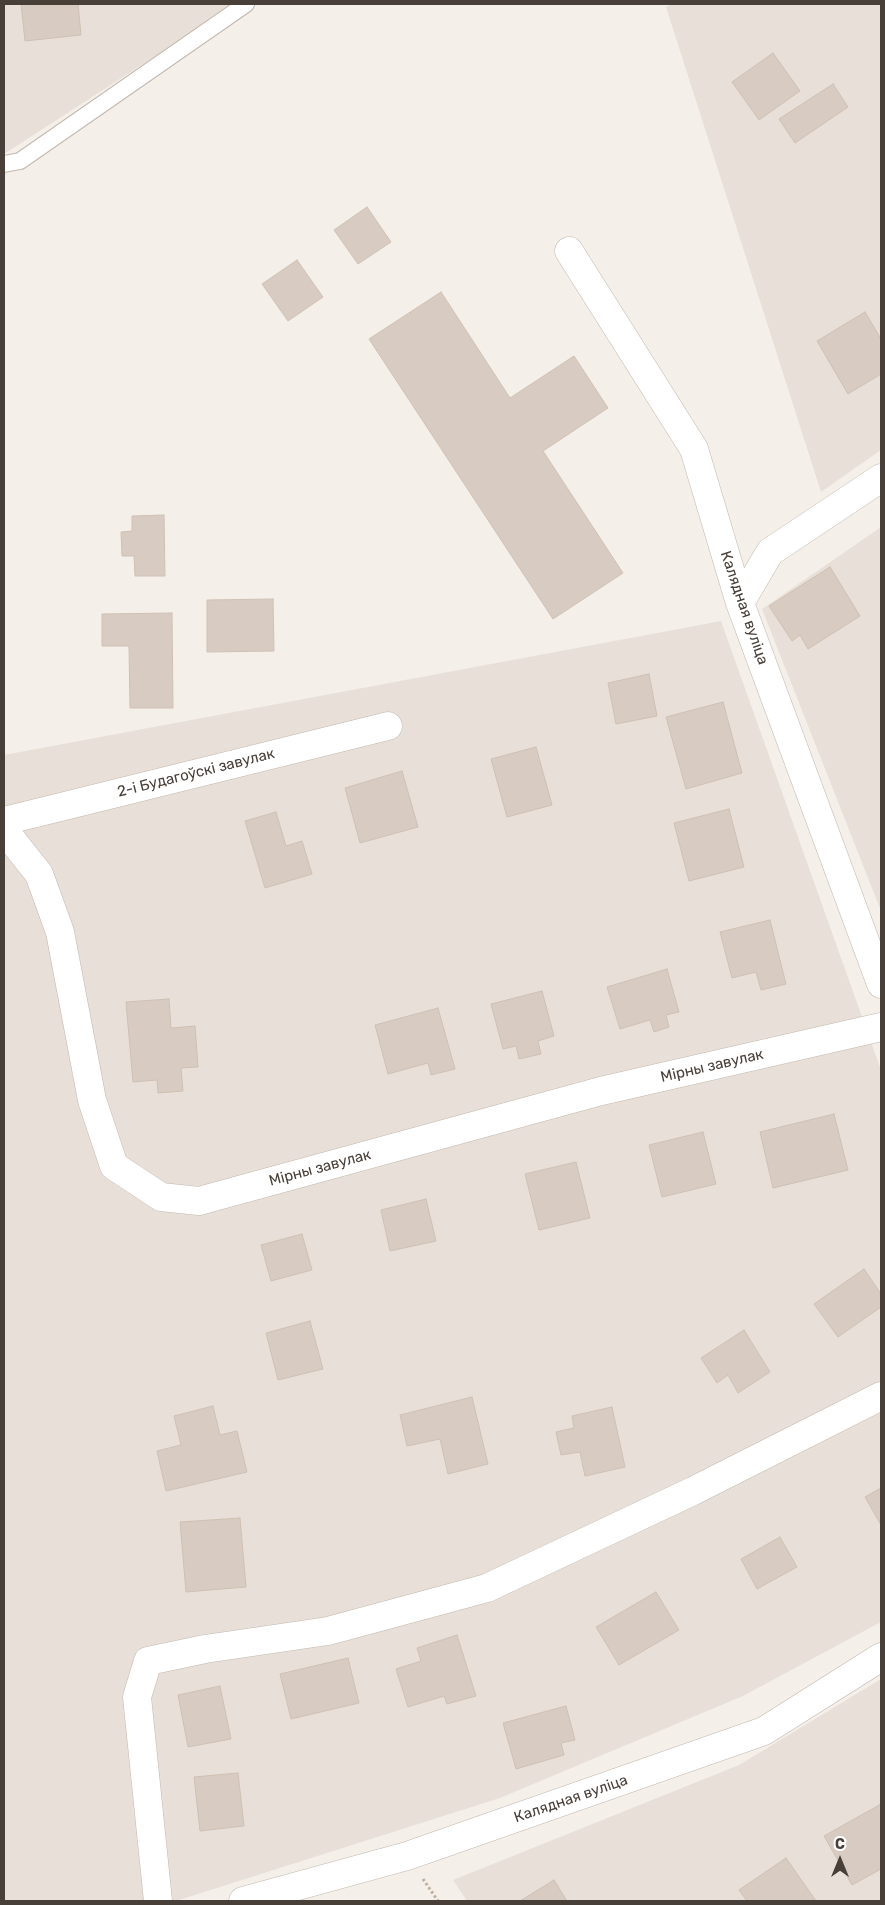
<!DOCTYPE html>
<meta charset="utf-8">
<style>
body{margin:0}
#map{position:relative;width:885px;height:1905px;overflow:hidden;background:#f4efe9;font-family:Rubik,sans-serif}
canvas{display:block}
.frame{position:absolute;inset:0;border:5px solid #483f38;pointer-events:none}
.north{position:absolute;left:815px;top:1835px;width:50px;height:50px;-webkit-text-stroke:4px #fff;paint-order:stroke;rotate:0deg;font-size:14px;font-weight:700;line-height:20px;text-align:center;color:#483f38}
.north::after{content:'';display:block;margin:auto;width:18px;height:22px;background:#483f38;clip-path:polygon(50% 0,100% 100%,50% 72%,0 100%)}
</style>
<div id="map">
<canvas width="885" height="1905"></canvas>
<div class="frame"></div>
<div class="north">С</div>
</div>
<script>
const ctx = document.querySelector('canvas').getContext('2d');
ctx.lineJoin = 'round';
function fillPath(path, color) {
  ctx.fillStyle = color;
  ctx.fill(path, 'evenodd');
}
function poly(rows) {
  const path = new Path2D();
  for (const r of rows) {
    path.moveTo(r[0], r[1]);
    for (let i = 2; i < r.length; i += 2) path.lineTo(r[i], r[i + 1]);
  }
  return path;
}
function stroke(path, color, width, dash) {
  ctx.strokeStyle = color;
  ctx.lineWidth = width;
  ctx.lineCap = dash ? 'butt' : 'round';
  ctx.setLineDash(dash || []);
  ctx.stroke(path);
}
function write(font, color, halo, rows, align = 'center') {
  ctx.font = font + ' Rubik,sans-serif';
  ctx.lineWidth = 5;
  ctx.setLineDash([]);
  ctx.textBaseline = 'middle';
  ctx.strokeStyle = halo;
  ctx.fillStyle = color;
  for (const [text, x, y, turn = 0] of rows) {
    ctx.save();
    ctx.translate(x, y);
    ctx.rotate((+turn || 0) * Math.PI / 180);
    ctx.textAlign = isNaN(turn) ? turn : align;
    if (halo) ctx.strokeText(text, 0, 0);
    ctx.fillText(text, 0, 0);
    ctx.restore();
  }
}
fillPath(poly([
 [4,4,236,4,4,154],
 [672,4,881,4,881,450,821,492,666,7],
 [881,527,881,911,762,609],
 [721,621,881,1070,881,1622,743,1696,500,1798,176,1901,4,1901,4,755],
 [881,1679,881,1901,467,1901,453,1880,739,1765]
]), '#e8e0d8');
const building = poly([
 [21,4,78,4,81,35,25,41,21,4],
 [773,53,800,91,759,120,732,82,773,53],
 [833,84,848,107,795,143,779,119,833,84],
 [367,207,391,242,358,264,334,230,367,207],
 [297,260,323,297,288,321,262,284,297,260],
 [441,292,510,398,574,356,608,408,543,451,623,573,553,619,369,339,441,292],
 [865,312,881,339,881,374,848,394,817,341,865,312],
 [164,515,165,576,135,576,134,556,122,556,121,532,132,531,132,516,164,515],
 [830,567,860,616,808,649,800,635,792,641,769,606,830,567],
 [273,599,274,651,207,652,207,600,273,599],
 [172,613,173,708,130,708,129,646,102,646,102,614,172,613],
 [649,674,657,716,616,724,608,683,649,674],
 [723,702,742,773,686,789,666,717,723,702],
 [536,747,552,805,507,817,491,759,536,747],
 [402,771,418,827,360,843,345,788,402,771],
 [729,809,744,867,689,881,674,823,729,809],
 [276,812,286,846,302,841,312,874,265,888,245,821,276,812],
 [770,920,786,984,761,990,756,972,732,978,720,932,770,920],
 [667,969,679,1012,666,1015,669,1027,654,1032,650,1020,620,1029,607,987,667,969],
 [542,991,554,1036,538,1041,541,1054,519,1059,516,1046,503,1049,491,1004,542,991],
 [169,999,171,1028,195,1026,198,1067,181,1068,183,1091,158,1093,157,1080,133,1082,126,1002,169,999],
 [438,1008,455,1069,431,1075,428,1063,388,1074,375,1025,438,1008],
 [834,1114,848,1170,773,1188,760,1132,834,1114],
 [703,1132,716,1184,662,1197,649,1145,703,1132],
 [576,1162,590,1218,539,1230,525,1174,576,1162],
 [426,1199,436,1241,390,1251,381,1210,426,1199],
 [302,1234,312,1270,271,1281,261,1245,302,1234],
 [864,1269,881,1294,881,1307,838,1337,814,1304,864,1269],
 [310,1321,323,1369,278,1380,266,1333,310,1321],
 [744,1330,770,1372,738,1393,728,1375,717,1383,701,1358,744,1330],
 [472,1397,488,1464,448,1474,440,1439,407,1446,400,1415,472,1397],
 [213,1406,220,1435,237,1431,247,1472,166,1491,157,1451,181,1445,174,1416,213,1406],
 [612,1407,625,1467,585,1476,580,1452,561,1455,556,1432,574,1428,572,1416,612,1407],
 [881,1488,881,1525,865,1497,881,1488],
 [240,1518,246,1587,186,1592,180,1522,240,1518],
 [780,1537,797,1567,757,1589,741,1559,780,1537],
 [656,1592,679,1630,619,1665,596,1627,656,1592],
 [457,1635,476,1696,447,1704,444,1696,408,1707,396,1669,421,1661,417,1648,457,1635],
 [348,1658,359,1703,291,1719,280,1674,348,1658],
 [220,1686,231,1739,188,1747,178,1695,220,1686],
 [566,1706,575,1740,561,1743,564,1755,516,1769,503,1723,566,1706],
 [238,1773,244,1826,200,1831,194,1777,238,1773],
 [881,1804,881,1869,852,1885,824,1836,881,1804],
 [786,1858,816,1901,747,1901,739,1890,786,1858],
 [554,1880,567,1901,520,1901,554,1880]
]);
fillPath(building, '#d8ccc2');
stroke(building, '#d0c0b3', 1);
const service = poly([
 [4,164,20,161,246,4]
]);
const minor = poly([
 [569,251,694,449,740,603,881,984],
 [740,603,770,552,881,478],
 [4,821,388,726],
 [4,830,39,874,60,932,92,1100,114,1166,161,1197,199,1201,601,1091,881,1027],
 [158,1901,137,1697,148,1661,205,1649,328,1631,487,1588,693,1491,881,1396],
 [243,1901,407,1856,764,1731,881,1657]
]);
stroke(service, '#c2b8af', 18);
stroke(minor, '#c2b8af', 29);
stroke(poly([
 [423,1879,438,1901]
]), '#c0af9e', 3, [2.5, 2.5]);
stroke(service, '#fff', 16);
stroke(minor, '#fff', 28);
write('15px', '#483f38', '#fff', [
 ["Калядная вуліца",744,608,71],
 ["2-і Будагоўскі завулак",196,773,-14],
 ["Мірны завулак",712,1066,-13],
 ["Мірны завулак",320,1168,-15],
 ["Калядная вуліца",571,1799,-19]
]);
</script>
